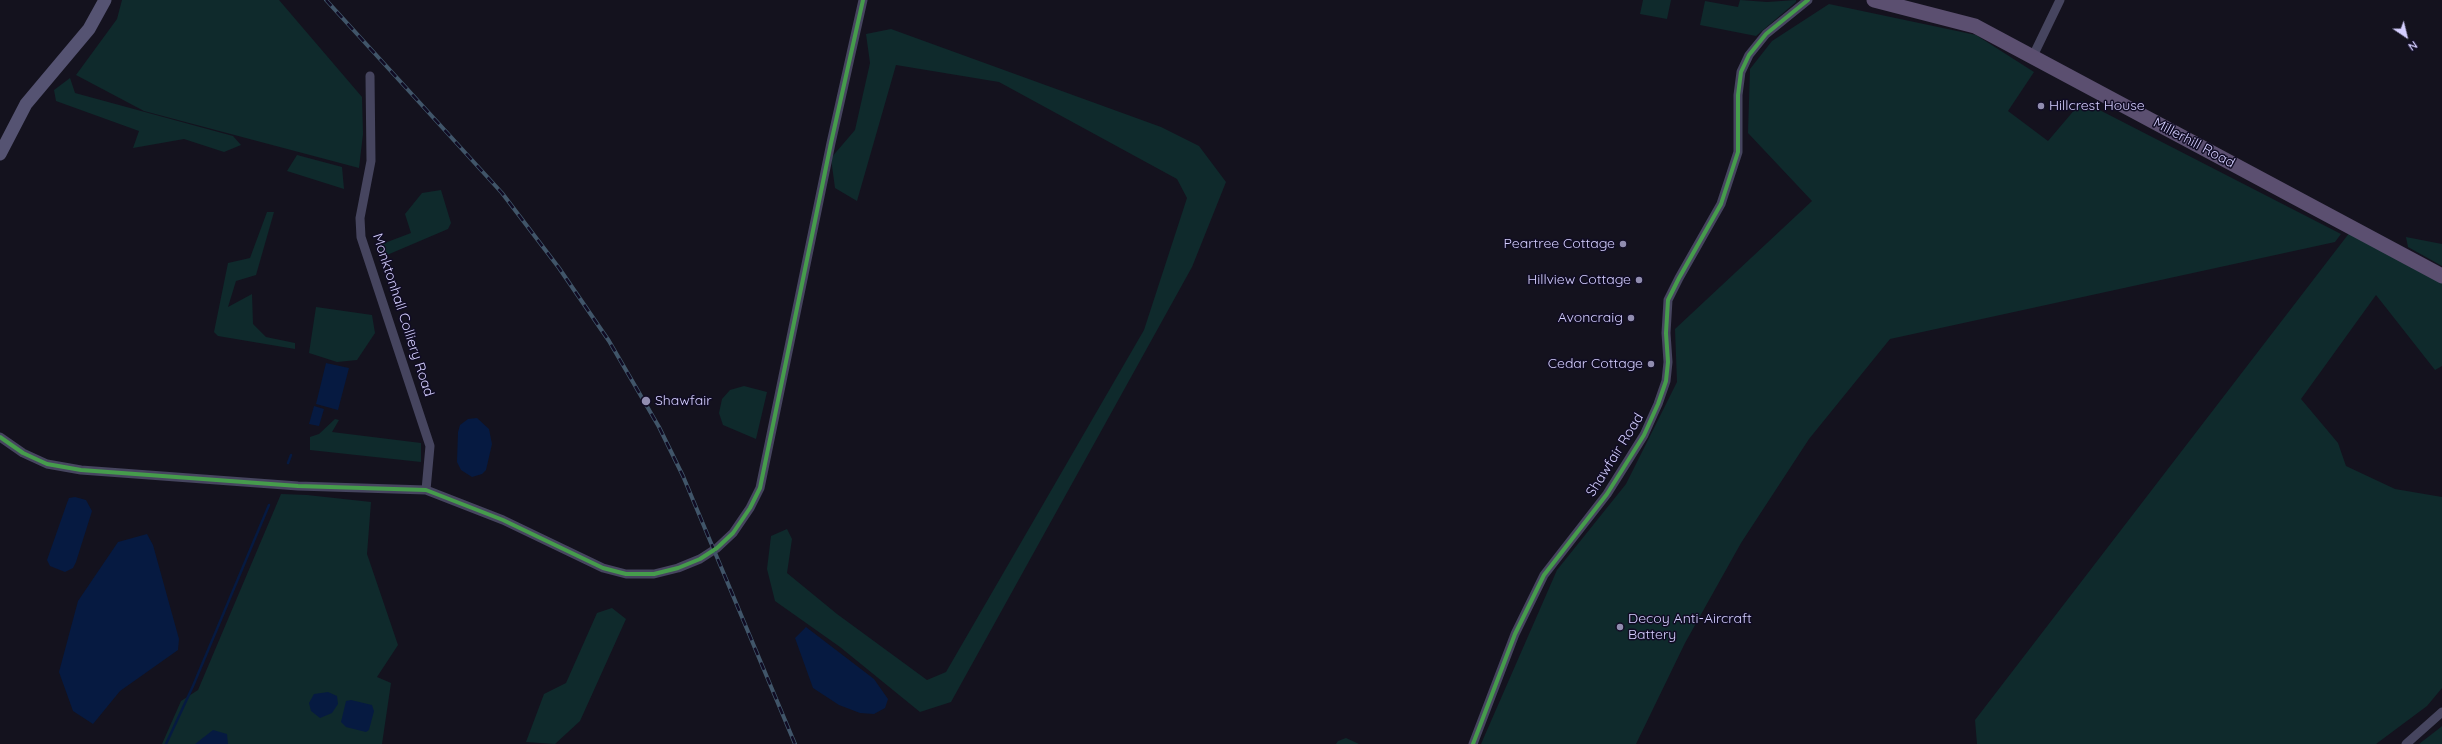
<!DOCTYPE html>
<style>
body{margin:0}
#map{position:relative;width:2442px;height:744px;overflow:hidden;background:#14121e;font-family:Quicksand,sans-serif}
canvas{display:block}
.north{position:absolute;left:2386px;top:16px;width:40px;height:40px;-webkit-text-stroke:3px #100c24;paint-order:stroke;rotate:145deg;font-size:11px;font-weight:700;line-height:16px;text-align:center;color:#d5cfff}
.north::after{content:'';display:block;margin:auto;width:14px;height:18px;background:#d5cfff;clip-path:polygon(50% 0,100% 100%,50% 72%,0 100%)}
</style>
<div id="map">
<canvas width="2442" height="744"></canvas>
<div class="north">N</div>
</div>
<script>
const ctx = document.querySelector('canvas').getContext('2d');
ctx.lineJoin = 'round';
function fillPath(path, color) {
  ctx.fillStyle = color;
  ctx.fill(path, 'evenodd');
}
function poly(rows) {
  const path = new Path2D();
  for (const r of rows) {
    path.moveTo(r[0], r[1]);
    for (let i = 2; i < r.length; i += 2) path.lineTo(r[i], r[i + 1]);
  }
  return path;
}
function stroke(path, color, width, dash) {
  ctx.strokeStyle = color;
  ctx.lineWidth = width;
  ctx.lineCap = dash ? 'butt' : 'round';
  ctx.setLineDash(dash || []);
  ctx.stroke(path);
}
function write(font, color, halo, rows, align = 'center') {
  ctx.font = font + ' Quicksand,sans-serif';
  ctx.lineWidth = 3;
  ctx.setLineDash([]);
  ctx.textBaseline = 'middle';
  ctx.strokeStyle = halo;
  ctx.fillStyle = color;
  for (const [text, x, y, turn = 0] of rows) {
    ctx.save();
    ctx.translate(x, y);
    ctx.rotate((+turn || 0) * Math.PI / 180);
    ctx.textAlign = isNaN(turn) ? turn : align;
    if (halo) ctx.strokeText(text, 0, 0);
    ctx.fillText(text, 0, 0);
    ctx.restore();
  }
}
fillPath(poly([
 [122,0,279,0,362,97,363,134,359,168,144,111,76,75,117,19],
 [1643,0,1671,0,1667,19,1640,14],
 [1740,0,1767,2,1796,0,1796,2,1756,36,1700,25,1705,1,1738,7],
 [1829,4,1976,35,2034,72,2008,111,2048,141,2082,101,2341,234,2335,242,1890,339,1809,439,1741,543,1685,643,1636,744,1481,744,1557,570,1626,484,1677,382,1675,329,1812,201,1748,133,1750,69,1772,41],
 [891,29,1161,127,1199,146,1226,182,1192,267,951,702,920,712,840,647,775,601,767,569,771,536,787,529,792,539,787,573,837,614,927,680,946,672,1144,330,1187,198,1177,179,999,82,896,65,857,201,835,188,831,158,855,130,870,63,866,34],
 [70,78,75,93,233,136,241,145,224,152,184,139,133,148,139,131,56,101,54,90],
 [297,155,342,167,344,189,287,171],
 [441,190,451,223,448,229,387,255,380,250,382,244,411,233,405,214,422,193],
 [267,212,274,212,256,275,236,281,228,307,252,294,253,324,266,337,295,343,295,349,218,336,214,332,228,263,250,258],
 [2350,232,2442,282,2442,366,2435,370,2376,295,2301,399,2338,443,2346,466,2395,489,2442,497,2442,688,2427,706,2376,744,1977,744,1975,720],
 [2406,237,2442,244,2442,266,2408,247],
 [316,307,372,315,375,333,357,360,337,362,309,353],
 [744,386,767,392,756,439,723,425,719,413,722,399,730,390],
 [335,419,339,420,332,432,421,443,421,462,310,450,310,437,319,434],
 [281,494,307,495,371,502,367,554,398,645,377,677,391,683,382,744,162,744,181,701,198,690],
 [612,608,626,619,580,721,555,744,526,742,544,694,566,683,597,613],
 [2442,726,2442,744,2419,744,2441,727],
 [1346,738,1359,744,1336,744,1338,741]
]), '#0f2a2c');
fillPath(poly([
 [326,363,349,368,338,410,316,404],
 [314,406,324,409,319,426,309,424],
 [477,418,489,429,492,444,486,470,482,474,472,477,461,470,457,462,458,432,460,425,468,419],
 [75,497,86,500,92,511,76,562,73,568,65,572,50,566,47,560,67,503,69,498],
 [147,534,153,545,179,639,178,650,120,691,93,724,73,711,59,672,78,601,118,542],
 [806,627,874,679,888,699,885,708,874,714,860,713,839,705,813,688,795,638],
 [328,692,337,696,338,704,332,713,320,718,311,711,309,703,314,694],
 [351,700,372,705,374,711,369,730,366,732,346,727,341,722,346,701],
 [213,730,227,734,228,744,195,744]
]), '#061a41');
stroke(poly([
 [288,463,291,455],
 [166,744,193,686,269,505]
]), '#061a41', 2.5);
stroke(poly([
 [2033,56,2060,0],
 [370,76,371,161,360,218,361,237,430,446,426,490],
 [0,437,23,453,47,464,81,470,298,486,426,490,503,520,603,568,626,574,654,574,678,568,700,559,717,548,733,533,750,508,760,488,831,143,863,0],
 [1473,744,1515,634,1544,575,1607,494,1644,435,1658,404,1666,381,1668,362,1666,333,1668,300,1679,278,1721,204,1738,152,1738,95,1741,72,1749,55,1766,34,1808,0],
 [2406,744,2442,712]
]), '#46455f', 9);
stroke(poly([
 [0,154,26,104,89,29,105,0]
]), '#555372', 13);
stroke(poly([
 [1874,0,1975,26,2442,276]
]), '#5b4f70', 15);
const rail = poly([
 [326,0,502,193,559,268,609,341,659,427,683,476,795,744]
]);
stroke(rail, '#405569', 4);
stroke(rail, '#100c24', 2.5, [8]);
stroke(poly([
 [0,437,23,453,47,464,81,470,298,486,426,490,503,520,603,568,626,574,654,574,678,568,700,559,717,548,733,533,750,508,760,488,831,143,863,0],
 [1473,744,1515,634,1544,575,1607,494,1644,435,1658,404,1666,381,1668,362,1666,333,1668,300,1679,278,1721,204,1738,152,1738,95,1741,72,1749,55,1766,34,1808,0]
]), '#469c4c', 4);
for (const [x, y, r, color] of [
 [2041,106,4,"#918db0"],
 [1623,244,4,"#918db0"],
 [1639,280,4,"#918db0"],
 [1631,318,4,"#918db0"],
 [1651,364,4,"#918db0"],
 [646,401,5,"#918db0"],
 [1620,627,4,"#918db0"]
]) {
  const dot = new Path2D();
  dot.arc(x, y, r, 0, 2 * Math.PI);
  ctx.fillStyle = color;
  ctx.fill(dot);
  stroke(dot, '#100c24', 1.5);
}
write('14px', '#d5cfff', '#100c24', [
 ["Hillcrest House",2049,106,"left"],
 ["Peartree Cottage",1615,244],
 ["Hillview Cottage",1631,280],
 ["Avoncraig",1623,318],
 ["Cedar Cottage",1643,364],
 ["Shawfair",655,401,"left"],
 ["Decoy Anti-Aircraft",1628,619,"left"],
 ["Battery",1628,635,"left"]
], 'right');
write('14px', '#d5cfff', '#100c24', [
 ["Millerhill Road",2194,143,28],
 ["Monktonhall Colliery Road",403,315,72],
 ["Shawfair Road",1615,455,-58]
]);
</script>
